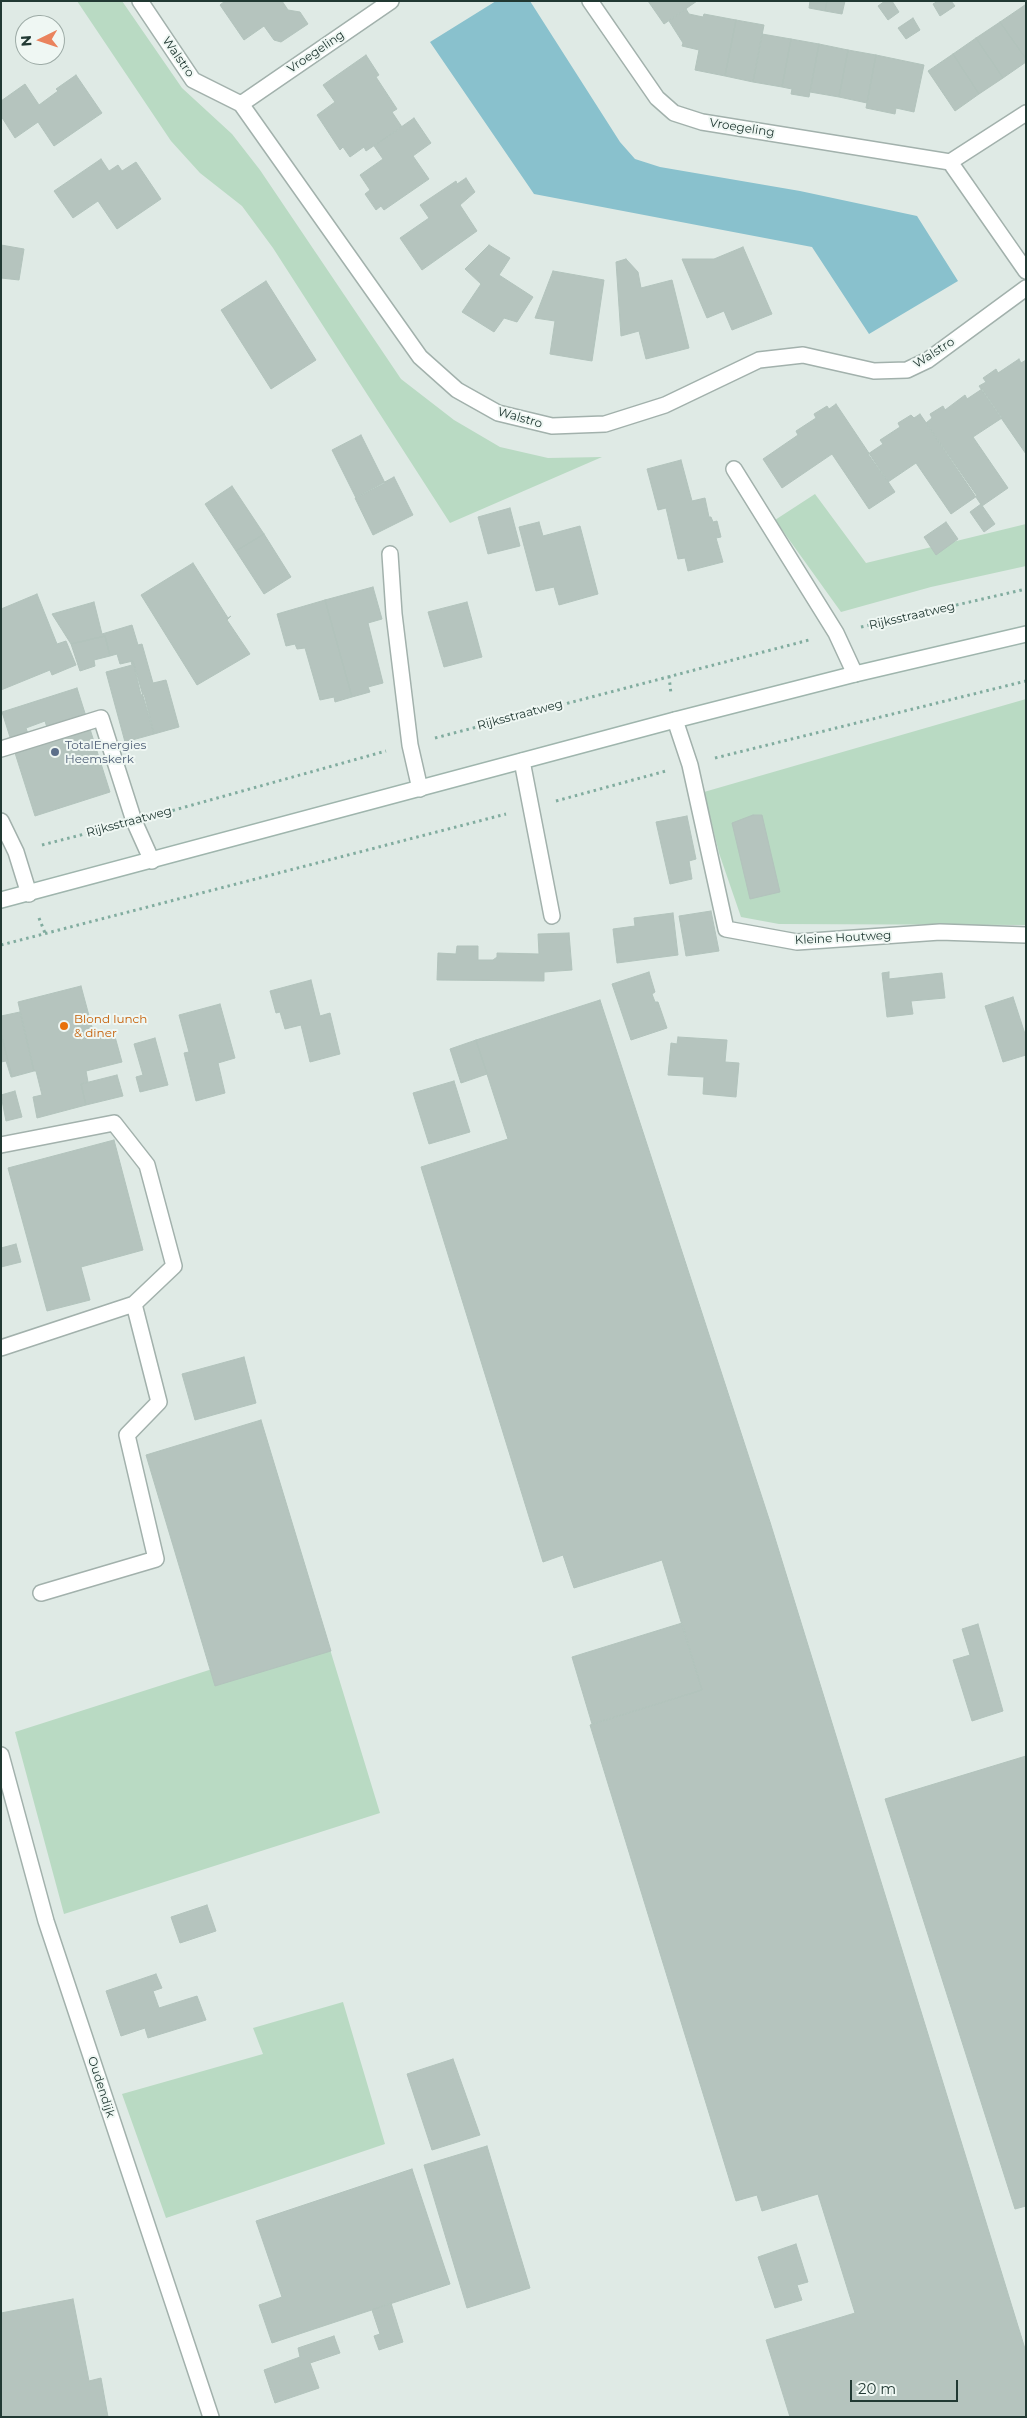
<!DOCTYPE html>
<style>
body{margin:0}
#map{position:relative;width:1027px;height:2418px;overflow:hidden;background:#dfeae5;font-family:Montserrat,sans-serif}
canvas{display:block}
.frame{position:absolute;inset:0;border:2px solid #213933;pointer-events:none}
.north{position:absolute;left:15px;top:15px;width:50px;height:50px;box-sizing:border-box;background:#eff7f3;border:1px solid #9daba6;border-radius:50%;rotate:266deg;font-size:14px;font-weight:700;line-height:20px;text-align:center;color:#213933}
.north::after{content:'';display:block;margin:auto;width:18px;height:22px;background:#ea835d;clip-path:polygon(50% 0,100% 100%,50% 72%,0 100%)}
.scale{position:absolute;left:850px;top:2380px;width:108px;height:22px;box-sizing:border-box;border:2px solid #213933;border-top:0;padding-left:6px;font-size:15px;line-height:18px;white-space:nowrap;color:#213933;-webkit-text-stroke:4px #eff7f3;paint-order:stroke}
</style>
<div id="map">
<canvas width="1027" height="2418"></canvas>
<div class="frame"></div>
<div class="north">N</div>
<div class="scale">20 m</div>
</div>
<script>
const ctx = document.querySelector('canvas').getContext('2d');
ctx.lineJoin = 'round';
function fillPath(path, color) {
  ctx.fillStyle = color;
  ctx.fill(path, 'evenodd');
}
function poly(rows) {
  const path = new Path2D();
  for (const r of rows) {
    path.moveTo(r[0], r[1]);
    for (let i = 2; i < r.length; i += 2) path.lineTo(r[i], r[i + 1]);
  }
  return path;
}
function stroke(path, color, width, dash) {
  ctx.strokeStyle = color;
  ctx.lineWidth = width;
  ctx.lineCap = dash ? 'butt' : 'round';
  ctx.setLineDash(dash || []);
  ctx.stroke(path);
}
function write(font, color, halo, rows, align = 'center') {
  ctx.font = font + ' Montserrat,sans-serif';
  ctx.lineWidth = 4;
  ctx.setLineDash([]);
  ctx.textBaseline = 'middle';
  ctx.strokeStyle = halo;
  ctx.fillStyle = color;
  for (const [text, x, y, turn = 0] of rows) {
    ctx.save();
    ctx.translate(x, y);
    ctx.rotate((+turn || 0) * Math.PI / 180);
    ctx.textAlign = isNaN(turn) ? turn : align;
    if (halo) ctx.strokeText(text, 0, 0);
    ctx.fillText(text, 0, 0);
    ctx.restore();
  }
}
fillPath(poly([
 [77,1,122,1,182,88,232,134,260,170,401,379,454,420,500,447,548,458,602,457,450,523,273,248,242,206,200,173,171,141],
 [815,494,866,563,1026,524,1026,566,931,587,841,612,775,520],
 [1026,699,1026,925,779,924,741,917,719,853,704,792],
 [325,1633,380,1813,64,1914,15,1732],
 [343,2002,385,2144,166,2218,122,2094,263,2054,253,2028]
]), '#b9dac3');
fillPath(poly([
 [496,1,530,1,620,142,635,159,660,167,800,191,917,216,958,281,869,334,812,247,534,194,430,42]
]), '#89c1cd');
const building = poly([
 [225,1,282,1,288,10,300,12,308,24,281,42,274,40,264,26,244,40,220,5,225,1],
 [648,1,697,1,664,24,648,1],
 [810,1,827,1,825,11,809,8,810,1],
 [827,1,845,1,842,14,825,11,827,1],
 [885,1,892,1,899,12,888,20,878,6,885,1],
 [938,1,951,1,955,6,940,16,933,4,938,1],
 [1025,5,1026,5,1026,59,1000,22,1025,5],
 [686,9,689,14,703,17,704,14,736,20,725,76,695,70,699,50,682,46,683,43,669,21,686,9],
 [913,18,920,30,906,39,898,28,913,18],
 [736,20,764,25,753,82,725,76,736,20],
 [1000,22,1026,59,1026,62,1003,78,976,38,1000,22],
 [762,34,791,39,782,87,753,82,762,34],
 [976,38,1003,78,979,94,953,54,976,38],
 [791,39,819,44,809,97,791,94,792,89,782,87,791,39],
 [819,44,848,50,839,97,810,92,819,44],
 [848,50,876,55,867,103,839,97,848,50],
 [953,54,979,94,955,111,928,71,953,54],
 [366,55,379,75,376,77,397,109,392,112,402,127,366,151,364,147,350,157,343,147,340,150,317,115,335,102,323,85,366,55],
 [876,55,924,65,914,112,896,108,895,114,866,108,876,55],
 [76,75,102,113,54,146,38,122,15,138,1,116,1,101,25,84,39,105,58,91,56,89,76,75],
 [414,118,431,143,413,156,429,179,384,210,381,206,376,210,365,194,370,190,360,175,383,159,374,146,414,118],
 [101,159,109,171,118,165,122,171,136,162,161,199,117,229,98,201,73,218,54,191,101,159],
 [466,178,475,192,460,205,477,231,422,270,400,238,429,218,420,205,456,181,457,184,466,178],
 [1,245,24,249,19,280,1,278,1,245],
 [489,245,510,258,499,275,533,297,517,322,504,318,494,332,462,312,481,284,465,269,489,245],
 [743,247,772,314,732,330,724,311,707,318,682,259,714,259,743,247],
 [626,259,638,272,641,288,672,280,689,348,646,359,639,331,621,336,616,262,626,259],
 [553,271,604,280,592,361,550,354,555,321,535,318,553,271],
 [266,281,316,360,271,389,221,310,266,281],
 [1019,359,1021,363,1026,360,1026,454,979,386,986,382,983,378,996,369,998,373,1019,359],
 [982,389,1002,418,973,437,1008,488,982,506,926,423,932,418,930,414,943,406,945,410,965,395,967,399,982,389],
 [836,404,895,492,869,509,832,454,782,488,763,459,798,435,796,431,816,418,814,414,827,406,829,409,836,404],
 [920,414,977,496,951,514,916,463,888,482,868,454,883,444,880,440,900,427,898,423,911,415,914,418,920,414],
 [361,435,385,483,356,498,332,450,361,435],
 [681,460,692,501,705,498,709,517,711,517,713,522,717,521,721,537,716,538,723,562,688,571,685,558,678,559,666,508,658,510,647,469,681,460],
 [394,477,413,515,373,535,355,498,394,477],
 [232,486,264,534,236,551,205,504,232,486],
 [981,504,995,524,984,532,970,512,981,504],
 [510,508,520,546,488,554,478,517,510,508],
 [539,522,543,536,580,526,598,594,559,605,554,587,536,591,519,527,539,522],
 [946,522,958,539,936,555,924,537,946,522],
 [264,534,291,577,264,594,236,551,264,534],
 [193,563,228,618,231,616,227,620,250,654,197,685,141,595,193,563],
 [373,587,382,619,368,623,383,683,368,687,370,692,352,697,325,600,373,587],
 [37,594,57,644,66,641,76,665,52,675,50,670,1,690,1,609,37,594],
 [325,600,352,697,335,702,334,697,320,700,305,648,297,649,295,644,286,646,277,614,325,600],
 [94,602,102,634,132,625,138,645,142,644,153,683,166,680,179,727,154,734,133,661,120,664,117,654,110,656,105,636,71,644,52,614,94,602],
 [467,602,482,657,444,667,428,612,467,602],
 [105,636,110,656,94,660,95,666,80,671,71,644,105,636],
 [131,661,133,661,141,695,144,694,154,734,125,742,106,672,132,665,131,661],
 [77,688,110,792,35,816,2,712,77,688],
 [45,721,48,731,29,737,26,728,45,721],
 [753,815,762,815,780,892,750,899,732,823,753,815],
 [687,816,696,859,689,861,692,879,670,884,656,822,687,816],
 [711,911,719,951,686,956,679,916,711,911],
 [673,913,678,955,617,963,613,929,635,926,634,918,673,913],
 [569,933,572,970,544,972,544,981,437,980,438,953,456,954,457,946,478,946,478,960,493,960,497,957,497,953,539,954,538,934,569,933],
 [649,972,655,992,652,994,655,1002,658,1002,667,1028,631,1040,612,984,649,972],
 [889,972,889,979,942,973,945,998,911,1001,913,1014,887,1017,882,973,889,972],
 [311,980,320,1016,330,1013,340,1054,310,1062,301,1025,285,1029,280,1012,276,1013,270,991,311,980],
 [81,986,95,1038,103,1036,104,1040,114,1037,114,1033,122,1062,86,1071,88,1082,81,1084,86,1105,37,1118,33,1097,42,1095,36,1071,34,1071,18,1002,81,986],
 [1013,997,1026,1037,1026,1055,1003,1062,985,1006,1013,997],
 [600,1000,770,1522,1026,2352,1026,2417,790,2417,766,2340,855,2313,818,2194,762,2211,757,2195,736,2201,590,1725,702,1690,662,1560,574,1588,563,1555,543,1562,421,1167,508,1139,476,1040,600,1000],
 [220,1004,235,1058,218,1063,225,1093,196,1101,184,1053,189,1052,179,1015,220,1004],
 [20,1012,34,1071,12,1077,1,1033,1,1016,20,1012],
 [1,1033,12,1077,11,1077,6,1061,1,1062,1,1033],
 [678,1037,727,1040,725,1062,739,1063,736,1097,703,1094,704,1077,668,1075,671,1043,677,1044,678,1037],
 [155,1038,168,1085,140,1092,136,1077,143,1075,134,1044,155,1038],
 [476,1040,487,1074,461,1083,450,1049,476,1040],
 [117,1075,123,1096,86,1105,81,1084,117,1075],
 [454,1081,470,1132,429,1144,413,1093,454,1081],
 [15,1091,22,1117,6,1121,1,1095,15,1091],
 [114,1140,143,1250,81,1267,90,1300,47,1311,8,1168,114,1140],
 [16,1244,21,1262,1,1267,1,1248,16,1244],
 [244,1357,256,1403,195,1420,182,1374,244,1357],
 [261,1420,331,1651,215,1686,146,1455,261,1420],
 [682,1623,702,1690,592,1724,572,1657,682,1623],
 [978,1624,1003,1711,972,1721,953,1660,970,1655,962,1629,978,1624],
 [1026,1756,1026,2206,1015,2209,885,1799,1026,1756],
 [207,1905,216,1931,180,1943,171,1917,207,1905],
 [156,1974,162,1988,153,1991,159,2008,197,1996,206,2020,148,2038,145,2028,121,2036,106,1991,156,1974],
 [453,2059,480,2135,432,2150,407,2074,453,2059],
 [487,2146,530,2288,467,2308,424,2165,487,2146],
 [412,2169,450,2284,272,2343,259,2305,282,2297,256,2221,412,2169],
 [796,2244,808,2282,797,2285,802,2300,775,2308,758,2257,796,2244],
 [73,2299,89,2381,101,2378,108,2417,1,2417,1,2313,73,2299],
 [391,2303,403,2342,379,2350,374,2336,380,2334,372,2310,391,2303],
 [334,2336,340,2353,310,2363,319,2388,275,2403,264,2370,300,2357,298,2348,334,2336]
]);
fillPath(building, '#b5c4be');
stroke(building, '#b2c3bc', 1);
const lane = poly([
 [734,469,836,633,855,674],
 [390,554,394,614,410,745,420,789],
 [1,749,101,718,134,821,152,861],
 [522,761,552,916],
 [1,821,16,852,29,894],
 [1,1145,114,1123,147,1165,174,1266,134,1304],
 [1,1348,134,1304,159,1402,127,1435,156,1559,41,1593]
]);
const street = poly([
 [140,1,193,80,241,104,420,357,457,390,498,413,552,426,605,424,665,405,759,360,803,355,874,371,907,370,928,360,1026,288],
 [590,1,657,98,674,113,702,122,950,162,1026,113],
 [241,104,391,1],
 [950,162,1026,271],
 [675,720,690,765,726,929,797,942,940,932,1026,935],
 [1,1755,46,1921,211,2417]
]);
const secondary = poly([
 [1,900,675,720,855,674,1026,634]
]);
stroke(lane, '#a2b1ac', 18);
stroke(street, '#a2b1ac', 18);
stroke(secondary, '#9fb5ad', 18);
stroke(poly([
 [861,627,1026,589],
 [669,676,671,694],
 [435,738,809,640],
 [715,758,1026,681],
 [556,801,666,771],
 [160,814,386,751],
 [42,845,108,828],
 [39,918,45,933],
 [1,945,506,814]
]), '#81ac9f', 3, [2.5, 4]);
stroke(lane, '#fff', 15);
stroke(street, '#fff', 15);
stroke(secondary, '#fff', 15);
for (const [x, y, r, color] of [
 [55,752,5,"#5c6f8a"],
 [64,1026,5,"#e8710a"]
]) {
  const dot = new Path2D();
  dot.arc(x, y, r, 0, 2 * Math.PI);
  ctx.fillStyle = color;
  ctx.fill(dot);
  stroke(dot, '#eff7f3', 2);
}
write('12px', '#213933', '#eff7f3', [
 ["Vroegeling",316,52,-34],
 ["Walstro",178,57,55],
 ["Vroegeling",742,128,9],
 ["Walstro",934,353,-32],
 ["Walstro",520,418,16],
 ["Rijksstraatweg",912,616,-13],
 ["Rijksstraatweg",520,715,-15],
 ["Rijksstraatweg",129,822,-15],
 ["Kleine Houtweg",843,938,-3],
 ["Oudendijk",101,2087,72]
]);
write('12px', '#4e5e75', '#eff7f3', [
 ["TotalEnergies",65,745],
 ["Heemskerk",65,759]
], 'left');
write('12px', '#c56008', '#eff7f3', [
 ["Blond lunch",74,1019],
 ["& diner",74,1033]
], 'left');
</script>
